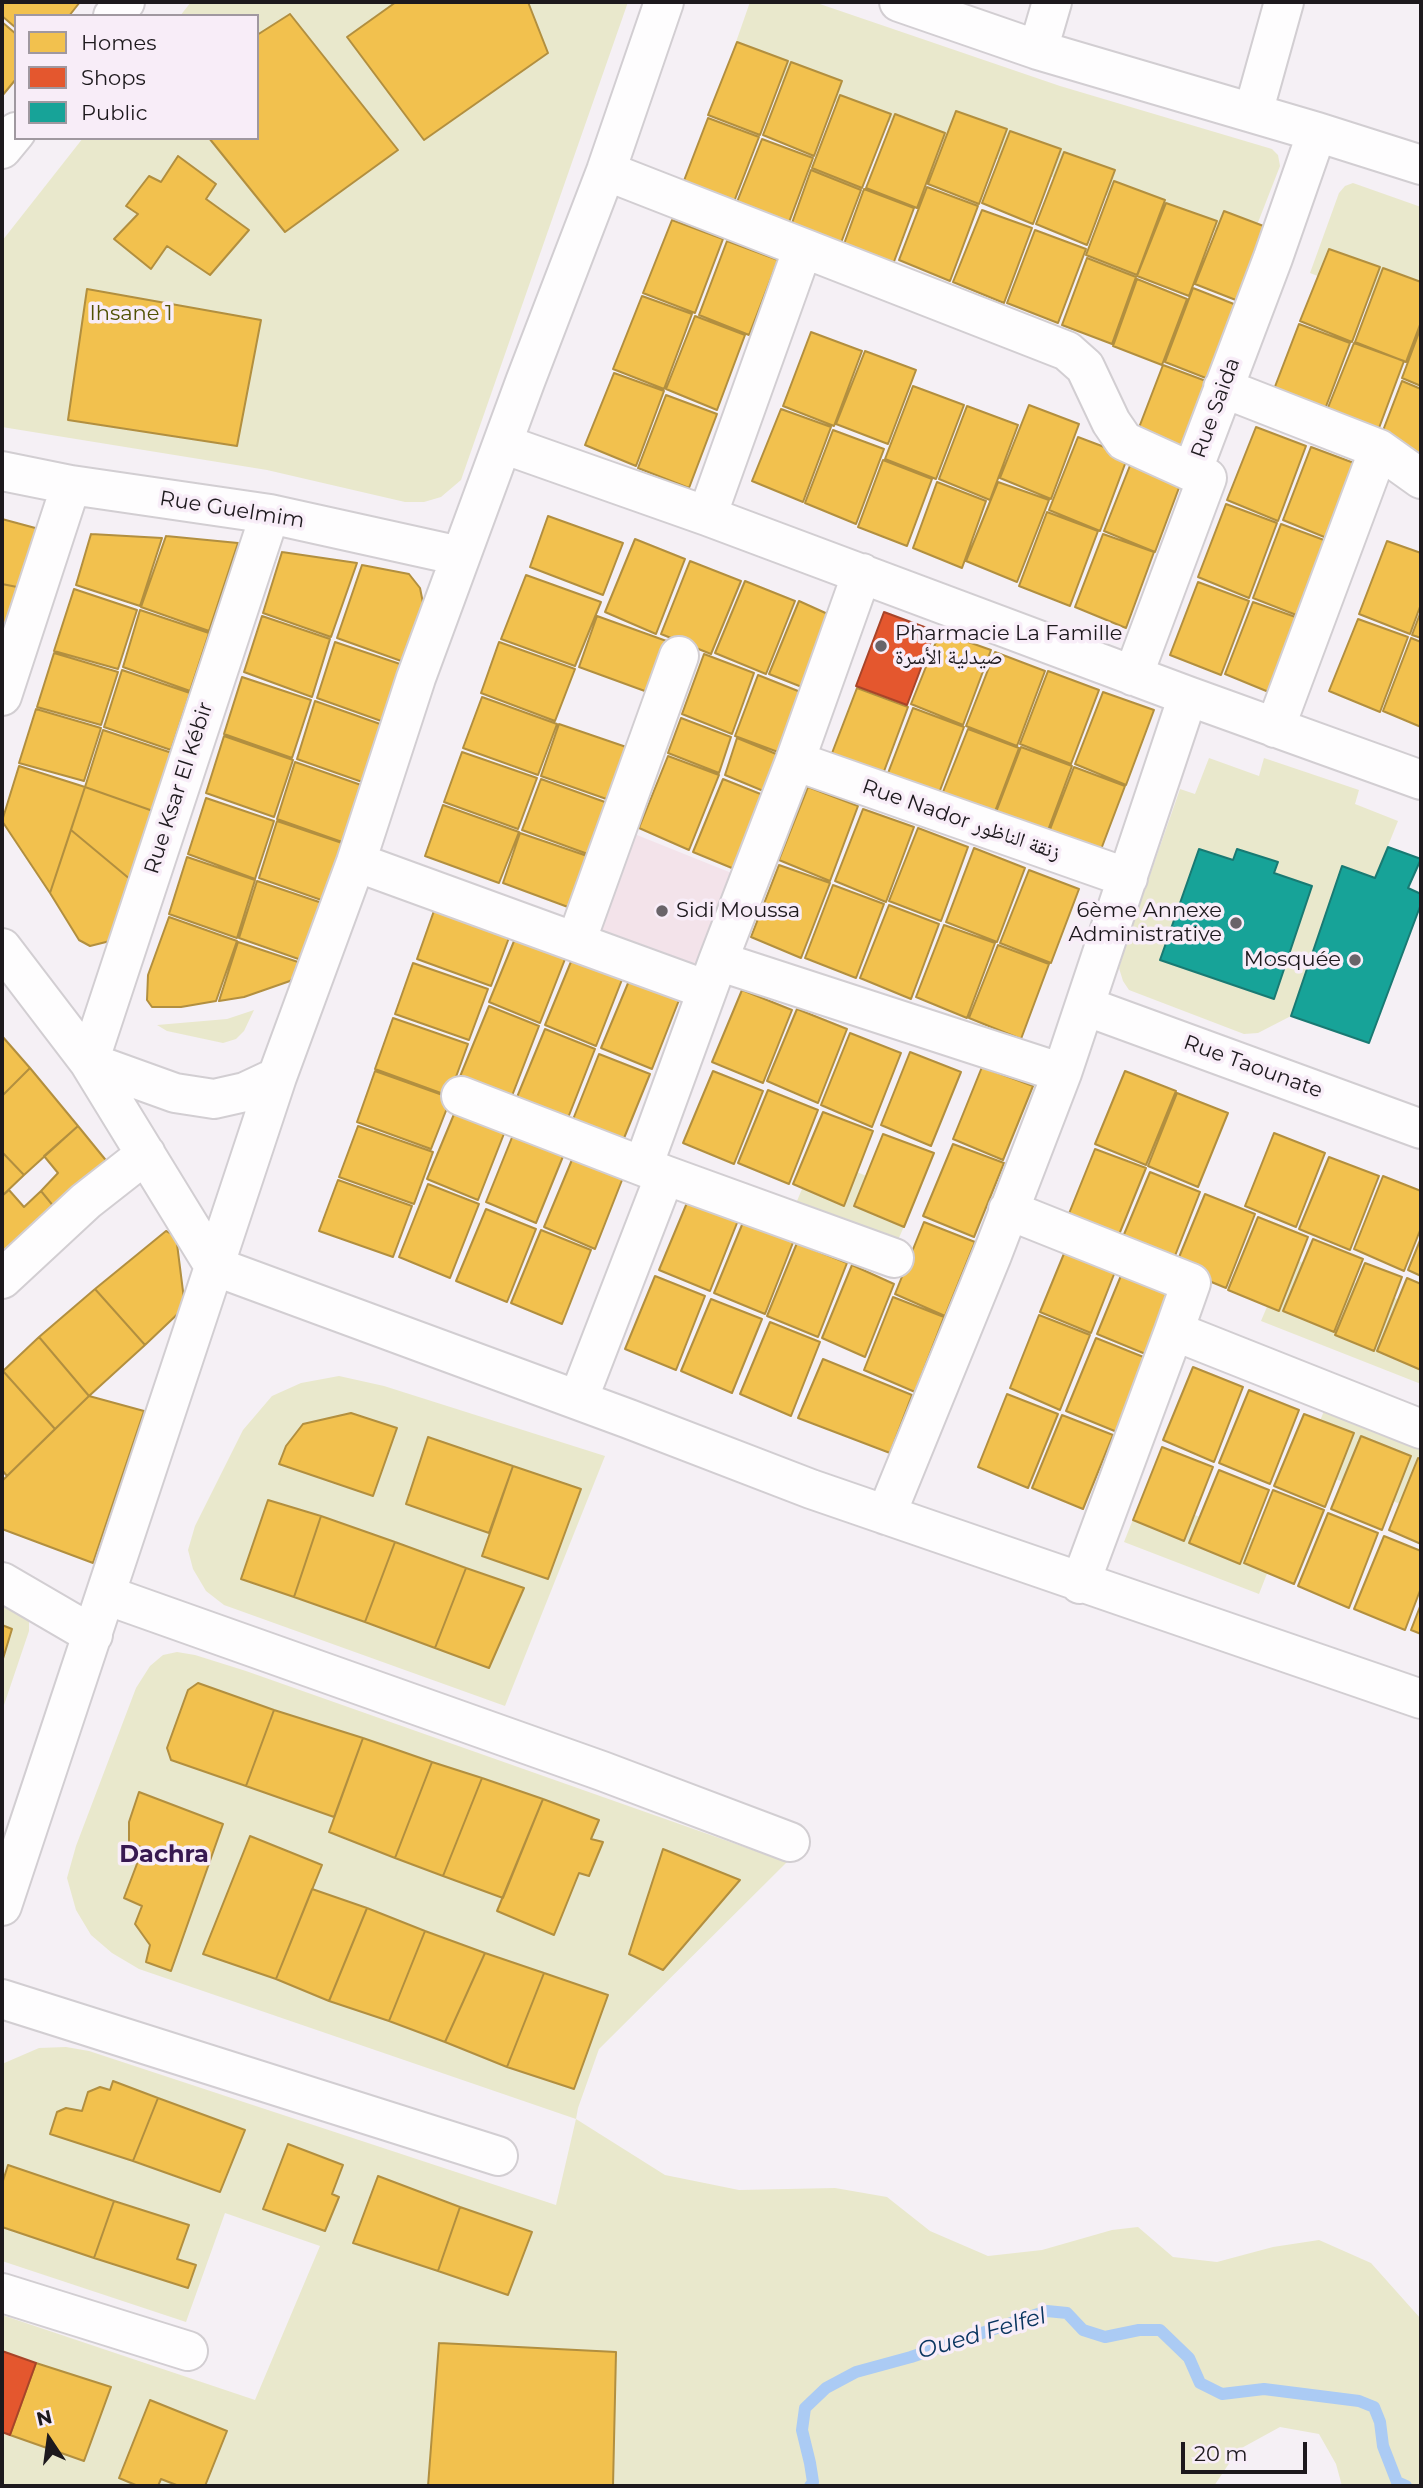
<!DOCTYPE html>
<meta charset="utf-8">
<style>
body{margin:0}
#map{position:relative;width:1423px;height:2488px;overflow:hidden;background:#f5f0f5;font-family:Montserrat,sans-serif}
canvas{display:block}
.frame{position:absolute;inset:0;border:4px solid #1d191d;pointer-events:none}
.legend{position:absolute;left:14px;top:14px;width:245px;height:126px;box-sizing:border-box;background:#f8edf8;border:2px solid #a098a0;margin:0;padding:9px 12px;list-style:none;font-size:21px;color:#1d191d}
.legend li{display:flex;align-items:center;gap:14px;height:35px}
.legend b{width:35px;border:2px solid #a098a0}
.north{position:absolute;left:14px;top:2404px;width:70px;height:70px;-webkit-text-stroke:5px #f8edf8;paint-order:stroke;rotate:347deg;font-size:19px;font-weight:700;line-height:28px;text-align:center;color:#1d191d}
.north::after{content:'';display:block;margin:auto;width:24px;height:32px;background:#1d191d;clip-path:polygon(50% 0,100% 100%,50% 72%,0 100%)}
.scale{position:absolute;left:1181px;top:2442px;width:126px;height:32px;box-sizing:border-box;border:4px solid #1d191d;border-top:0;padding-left:9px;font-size:21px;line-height:24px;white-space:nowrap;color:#1d191d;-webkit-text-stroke:5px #f8edf8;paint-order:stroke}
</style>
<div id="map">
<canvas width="1423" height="2488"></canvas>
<div class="frame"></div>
<ul class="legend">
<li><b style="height:19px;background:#f2c14e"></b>Homes</li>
<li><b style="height:19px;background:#e4572e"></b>Shops</li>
<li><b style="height:19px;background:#17a398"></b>Public</li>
</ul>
<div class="north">N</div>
<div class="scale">20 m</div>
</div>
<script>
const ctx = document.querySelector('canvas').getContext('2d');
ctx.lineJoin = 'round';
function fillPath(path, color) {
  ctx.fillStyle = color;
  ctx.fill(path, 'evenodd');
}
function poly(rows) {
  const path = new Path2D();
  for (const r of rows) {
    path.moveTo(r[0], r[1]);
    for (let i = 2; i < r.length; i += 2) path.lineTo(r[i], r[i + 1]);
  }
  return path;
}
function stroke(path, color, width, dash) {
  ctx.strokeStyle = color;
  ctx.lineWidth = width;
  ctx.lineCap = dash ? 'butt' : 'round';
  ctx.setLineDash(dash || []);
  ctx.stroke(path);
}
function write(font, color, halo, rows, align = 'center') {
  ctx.font = font + ' Montserrat,"Noto Naskh Arabic",sans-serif';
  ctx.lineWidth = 7;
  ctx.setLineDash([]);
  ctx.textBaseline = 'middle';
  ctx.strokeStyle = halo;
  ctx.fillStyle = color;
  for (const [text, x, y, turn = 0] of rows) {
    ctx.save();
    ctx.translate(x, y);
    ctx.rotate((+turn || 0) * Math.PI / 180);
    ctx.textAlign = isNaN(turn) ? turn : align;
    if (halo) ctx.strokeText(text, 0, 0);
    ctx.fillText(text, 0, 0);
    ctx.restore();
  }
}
fillPath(poly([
 [617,827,749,880,707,990,576,942]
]), '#f3e3ea');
fillPath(poly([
 [191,2,628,2,461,480,441,497,424,502,405,502,267,470,2,427,2,241,83,138,257,138,257,16,180,16],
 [750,2,814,2,1060,86,1272,149,1278,155,1280,166,1250,243,934,138,806,92,729,62],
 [1353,183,1421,207,1421,316,1310,273,1339,193,1345,186],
 [1209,758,1259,776,1264,758,1359,790,1355,804,1398,821,1375,878,1342,866,1291,1016,1258,1033,1244,1034,1129,990,1123,981,1119,968,1129,935,1180,789,1195,794],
 [254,1010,244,1031,236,1039,223,1043,167,1031,157,1025,227,1019],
 [816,1155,917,1197,898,1240,797,1201],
 [1288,1257,1421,1308,1421,1384,1261,1321],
 [339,1376,384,1386,605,1456,505,1706,224,1605,206,1591,193,1569,188,1550,195,1526,243,1430,272,1396,301,1383],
 [1326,1406,1421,1442,1421,1512,1302,1466],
 [1143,1494,1277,1548,1259,1594,1124,1542],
 [2,1593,29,1618,29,1631,2,1711],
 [177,1652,195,1655,246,1671,787,1862,599,2049,578,2108,576,2119,665,2175,739,2190,835,2188,887,2197,930,2231,988,2256,1042,2250,1112,2230,1138,2227,1173,2257,1217,2262,1273,2247,1319,2240,1371,2263,1421,2319,1421,2486,1342,2486,1336,2464,1319,2434,1280,2427,1238,2450,1214,2486,2,2486,2,2315,255,2400,320,2246,225,2213,186,2322,2,2261,2,2064,39,2048,66,2047,89,2051,556,2205,576,2119,139,1969,112,1953,91,1935,76,1910,67,1878,76,1846,136,1688,150,1666,163,1655]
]), '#e9e8cc');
const homes = poly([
 [2,2,80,2,69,16,16,16,16,28,2,16,2,2],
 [396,2,528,2,548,53,424,140,347,37,396,2],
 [290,14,398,150,285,232,209,138,257,138,257,35,290,14],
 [2,22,16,34,16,79,2,96,2,22],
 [737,42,788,61,760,135,708,115,737,42],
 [791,62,842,81,814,156,763,135,791,62],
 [840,95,891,114,862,188,812,168,840,95],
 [956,111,1007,129,979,204,928,184,956,111],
 [895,114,945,133,917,208,866,188,895,114],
 [708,118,759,137,730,212,680,191,708,118],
 [1010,131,1061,149,1033,224,982,203,1010,131],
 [762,139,813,158,785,233,733,212,762,139],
 [1064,152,1115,170,1087,245,1036,224,1064,152],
 [178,156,216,184,206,199,249,230,210,275,167,246,151,269,114,239,138,214,126,206,149,176,161,182,178,156],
 [811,170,861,190,836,256,787,237,811,170],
 [1114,181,1165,200,1137,275,1086,255,1114,181],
 [927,187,978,206,950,281,899,260,927,187],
 [864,189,914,208,889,275,840,255,864,189],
 [1166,203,1217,221,1189,296,1137,276,1166,203],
 [982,210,1032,228,1004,303,953,282,982,210],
 [1224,211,1274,230,1246,304,1195,284,1224,211],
 [672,220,723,239,695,313,643,293,672,220],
 [1035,230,1086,249,1058,323,1007,303,1035,230],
 [727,241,778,260,749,335,699,315,727,241],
 [1329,249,1380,267,1352,342,1300,321,1329,249],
 [1087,258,1136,277,1112,344,1062,325,1087,258],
 [1383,268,1421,282,1421,322,1406,362,1355,342,1383,268],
 [1137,279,1187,299,1162,365,1113,346,1137,279],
 [1193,288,1244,308,1216,382,1165,362,1193,288],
 [87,289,261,320,237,446,68,420,87,289],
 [642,296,692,314,664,389,613,369,642,296],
 [695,316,745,335,717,410,666,389,695,316],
 [1299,324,1350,343,1322,417,1271,397,1299,324],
 [1421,327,1421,386,1402,378,1421,327],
 [811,332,862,351,834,426,783,406,811,332],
 [1354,343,1404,361,1376,436,1325,415,1354,343],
 [865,351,916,370,888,444,836,424,865,351],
 [1163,365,1214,384,1186,459,1135,438,1163,365],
 [614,373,664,391,636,466,585,445,614,373],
 [1402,381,1421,389,1421,458,1379,441,1402,381],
 [913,386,964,405,936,479,885,459,913,386],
 [666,395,717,414,689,488,638,468,666,395],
 [1029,405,1079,424,1051,499,1000,478,1029,405],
 [967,406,1018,425,990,500,939,479,967,406],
 [781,409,831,427,803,502,752,481,781,409],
 [1256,427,1306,446,1278,521,1227,500,1256,427],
 [833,430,884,449,856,524,805,503,833,430],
 [1078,437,1128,456,1100,531,1049,510,1078,437],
 [1311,447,1362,466,1334,541,1283,520,1311,447],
 [1133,458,1183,477,1155,552,1104,531,1133,458],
 [883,460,932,479,907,546,858,527,883,460],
 [937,482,986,501,962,568,913,548,937,482],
 [998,482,1049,500,1017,582,966,561,998,482],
 [1226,504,1277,523,1249,598,1198,577,1226,504],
 [1047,512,1098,531,1070,606,1019,586,1047,512],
 [548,516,623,543,603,595,530,567,548,516],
 [2,519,39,529,22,588,2,584,2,519],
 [1281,524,1332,543,1304,618,1253,598,1281,524],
 [91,534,162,538,140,606,76,585,91,534],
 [1103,534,1154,552,1126,628,1075,607,1103,534],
 [166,536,238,543,209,631,141,607,166,536],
 [635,539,685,559,656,634,605,612,635,539],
 [1387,541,1421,553,1421,604,1410,634,1359,614,1387,541],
 [282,552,357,563,331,637,263,613,282,552],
 [690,561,741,581,711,654,661,634,690,561],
 [362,565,409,574,420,588,423,603,404,662,337,638,362,565],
 [526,575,601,602,575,666,501,639,526,575],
 [745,581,795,601,766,674,715,653,745,581],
 [1198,582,1249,601,1221,675,1170,655,1198,582],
 [2,584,22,588,2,649,2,584],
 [74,589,137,610,118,669,54,651,74,589],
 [799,601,841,620,817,693,769,674,799,601],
 [1253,602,1304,620,1276,695,1225,674,1253,602],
 [140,610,209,633,190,691,123,667,140,610],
 [1421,611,1421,638,1412,635,1421,611],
 [262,616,330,639,312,697,244,672,262,616],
 [597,616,672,643,653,694,579,667,597,616],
 [1358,619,1408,637,1380,712,1329,691,1358,619],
 [940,632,991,650,963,725,911,704,940,632],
 [1411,638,1421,642,1421,727,1383,711,1411,638],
 [335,642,403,665,384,722,317,698,335,642],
 [499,642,575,669,555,721,481,693,499,642],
 [995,652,1045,671,1017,746,966,726,995,652],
 [54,653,118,672,101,725,37,707,54,653],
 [704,654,754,673,732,734,682,714,704,654],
 [122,670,190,693,171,750,104,727,122,670],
 [1048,671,1099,690,1071,764,1020,744,1048,671],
 [758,675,808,695,786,755,735,736,758,675],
 [242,677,311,700,292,758,224,734,242,677],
 [857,688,908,707,880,782,829,761,857,688],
 [1103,692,1154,710,1126,785,1075,764,1103,692],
 [482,697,557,724,538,775,463,748,482,697],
 [315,701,383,725,365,783,297,759,315,701],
 [913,708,964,727,936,801,885,781,913,708],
 [36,709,101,728,84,781,19,763,36,709],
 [681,718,731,737,719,773,668,753,681,718],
 [559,724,635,750,615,802,541,776,559,724],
 [968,729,1019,748,991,822,939,802,968,729],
 [103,730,172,753,153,811,85,787,103,730],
 [224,736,293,760,274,817,206,793,224,736],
 [737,738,786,758,773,795,725,775,737,738],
 [1021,747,1072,766,1044,841,993,820,1021,747],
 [462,752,537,778,518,829,444,802,462,752],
 [668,756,719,775,689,850,639,828,668,756],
 [295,762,364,786,345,843,277,819,295,762],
 [19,766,85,787,50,893,2,821,19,766],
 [1074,767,1125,786,1097,860,1046,840,1074,767],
 [541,779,616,806,596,857,522,830,541,779],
 [723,779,773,799,744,873,693,852,723,779],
 [85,787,153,811,131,880,71,830,85,787],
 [808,787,858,806,830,881,779,860,808,787],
 [206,798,274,821,255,879,188,854,206,798],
 [443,805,519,832,499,883,425,856,443,805],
 [863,809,914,827,886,902,835,881,863,809],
 [277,821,345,844,327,902,259,878,277,821],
 [918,828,968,847,941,921,889,901,918,828],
 [71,830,131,880,110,941,90,946,79,940,50,893,71,830],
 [520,833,596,859,576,910,503,883,520,833],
 [974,848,1025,868,997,942,946,922,974,848],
 [187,857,255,880,237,938,169,914,187,857],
 [779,865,830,883,801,958,751,937,779,865],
 [1029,870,1079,889,1051,963,1000,943,1029,870],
 [257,881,325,904,307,962,239,938,257,881],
 [833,885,884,904,856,978,805,958,833,885],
 [889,905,939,924,911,999,860,978,889,905],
 [435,908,510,935,491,986,417,959,435,908],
 [169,917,237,941,216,1001,181,1007,152,1007,147,1000,148,975,169,917],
 [944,925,995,943,967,1018,916,997,944,925],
 [519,929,569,949,540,1023,489,1002,519,929],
 [238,942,307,965,290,981,244,997,219,1001,238,942],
 [998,945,1049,964,1021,1039,969,1018,998,945],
 [575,952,625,972,596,1046,545,1025,575,952],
 [413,963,488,989,469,1040,395,1014,413,963],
 [631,976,681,995,652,1069,601,1048,631,976],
 [742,990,792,1010,763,1083,712,1062,742,990],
 [489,1006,539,1026,510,1101,459,1079,489,1006],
 [797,1009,847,1029,818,1103,767,1081,797,1009],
 [393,1018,468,1044,449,1096,375,1069,393,1018],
 [545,1029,595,1049,566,1123,515,1102,545,1029],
 [850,1033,901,1053,872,1127,821,1105,850,1033],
 [2,1036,30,1068,2,1096,2,1036],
 [910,1052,961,1072,931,1146,881,1125,910,1052],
 [599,1054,650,1074,620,1148,570,1127,599,1054],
 [982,1067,1033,1086,1003,1160,953,1139,982,1067],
 [30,1068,78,1126,24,1175,2,1152,2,1096,30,1068],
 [375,1071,451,1098,431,1149,357,1122,375,1071],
 [713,1071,763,1091,734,1164,683,1143,713,1071],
 [1125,1071,1176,1091,1146,1165,1095,1144,1125,1071],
 [768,1090,818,1110,789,1184,738,1163,768,1090],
 [1177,1093,1228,1113,1198,1187,1148,1166,1177,1093],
 [457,1107,507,1126,478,1200,427,1179,457,1107],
 [823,1112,873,1131,844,1206,793,1184,823,1112],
 [78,1126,113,1169,59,1213,41,1191,58,1173,44,1156,78,1126],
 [358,1126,433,1152,414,1204,339,1177,358,1126],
 [515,1130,566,1149,536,1223,486,1202,515,1130],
 [1274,1133,1325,1153,1296,1227,1245,1206,1274,1133],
 [883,1134,934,1153,904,1227,854,1206,883,1134],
 [953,1144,1004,1163,974,1237,923,1216,953,1144],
 [1095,1149,1146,1168,1116,1242,1066,1221,1095,1149],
 [2,1152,24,1175,2,1196,2,1152],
 [574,1155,624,1175,595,1249,544,1227,574,1155],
 [1329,1157,1379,1176,1350,1250,1299,1229,1329,1157],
 [1150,1172,1200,1192,1171,1266,1120,1244,1150,1172],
 [1383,1176,1421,1191,1421,1228,1404,1271,1354,1249,1383,1176],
 [338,1180,412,1206,393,1257,319,1231,338,1180],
 [428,1184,479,1204,450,1278,399,1257,428,1184],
 [9,1190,24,1207,41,1191,59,1213,2,1257,2,1196,9,1190],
 [1205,1194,1255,1214,1226,1288,1175,1267,1205,1194],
 [689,1198,739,1218,710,1291,659,1270,689,1198],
 [486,1209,536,1229,507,1302,456,1281,486,1209],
 [1258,1217,1308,1237,1279,1311,1228,1290,1258,1217],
 [744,1220,794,1240,765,1314,714,1293,744,1220],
 [924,1222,975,1242,945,1316,895,1294,924,1222],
 [541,1230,591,1250,562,1324,511,1303,541,1230],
 [166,1231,176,1236,185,1307,145,1345,95,1289,166,1231],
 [1421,1238,1421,1276,1408,1270,1421,1238],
 [1070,1239,1120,1259,1091,1333,1040,1312,1070,1239],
 [1313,1239,1363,1259,1334,1332,1283,1311,1313,1239],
 [797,1243,847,1263,818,1337,767,1316,797,1243],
 [1127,1261,1177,1281,1148,1355,1097,1334,1127,1261],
 [1365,1263,1402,1277,1374,1351,1335,1335,1365,1263],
 [852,1265,894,1284,865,1357,822,1338,852,1265],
 [655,1276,705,1296,676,1370,625,1349,655,1276],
 [1407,1278,1421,1284,1421,1370,1377,1351,1407,1278],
 [95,1289,145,1345,89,1396,39,1337,95,1289],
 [893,1297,944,1317,915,1392,864,1370,893,1297],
 [711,1299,762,1319,732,1393,681,1371,711,1299],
 [1039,1315,1090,1335,1060,1410,1010,1388,1039,1315],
 [770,1322,820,1342,791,1416,740,1394,770,1322],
 [39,1337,89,1396,55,1429,3,1371,39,1337],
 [1096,1338,1146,1358,1117,1432,1066,1411,1096,1338],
 [823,1359,912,1395,890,1453,798,1418,823,1359],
 [1193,1367,1243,1387,1214,1462,1163,1440,1193,1367],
 [3,1371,55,1429,7,1476,2,1470,3,1371],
 [1249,1390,1299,1410,1270,1484,1219,1463,1249,1390],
 [1007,1394,1058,1414,1028,1488,978,1467,1007,1394],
 [89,1396,144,1411,93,1563,2,1529,2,1481,89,1396],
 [351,1413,397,1428,373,1496,279,1464,286,1446,303,1424,351,1413],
 [1304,1414,1354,1433,1325,1507,1274,1486,1304,1414],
 [1062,1415,1113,1435,1083,1509,1032,1488,1062,1415],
 [1361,1436,1411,1456,1382,1530,1331,1509,1361,1436],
 [428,1437,513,1466,489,1533,406,1504,428,1437],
 [1162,1447,1213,1467,1184,1541,1133,1520,1162,1447],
 [1418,1458,1421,1459,1421,1544,1389,1530,1418,1458],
 [513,1466,581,1489,548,1579,482,1556,513,1466],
 [1219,1470,1269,1490,1240,1564,1189,1543,1219,1470],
 [1273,1490,1324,1510,1294,1584,1244,1563,1273,1490],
 [268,1500,321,1516,294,1597,241,1579,268,1500],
 [1328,1513,1378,1533,1349,1608,1298,1586,1328,1513],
 [321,1516,395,1542,365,1622,294,1597,321,1516],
 [1384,1536,1421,1551,1421,1588,1405,1630,1354,1609,1384,1536],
 [395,1542,466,1568,435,1648,365,1622,395,1542],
 [466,1568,524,1588,489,1668,435,1648,466,1568],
 [1421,1604,1421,1634,1411,1630,1421,1604],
 [2,1625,12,1629,2,1662,2,1625],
 [198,1683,274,1710,246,1786,171,1760,167,1748,188,1690,198,1683],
 [274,1710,363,1738,334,1817,246,1786,274,1710],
 [363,1738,432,1762,395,1858,329,1832,363,1738],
 [432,1762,482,1778,443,1876,395,1858,432,1762],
 [482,1778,543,1799,503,1898,443,1876,482,1778],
 [139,1792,223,1824,171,1971,146,1962,150,1945,135,1924,142,1906,124,1898,143,1848,129,1842,129,1822,139,1792],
 [543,1799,599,1820,591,1839,603,1842,589,1876,579,1873,554,1935,497,1911,543,1799],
 [250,1836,322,1865,276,1979,203,1954,250,1836],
 [663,1849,740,1880,663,1970,629,1954,663,1849],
 [312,1889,367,1908,329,2001,276,1979,312,1889],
 [367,1908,425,1931,389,2021,329,2001,367,1908],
 [425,1931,485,1953,445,2042,389,2021,425,1931],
 [485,1953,544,1973,507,2067,445,2042,485,1953],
 [544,1973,608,1995,574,2089,507,2067,544,1973],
 [113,2081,158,2098,133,2161,50,2134,57,2112,66,2108,82,2111,88,2092,100,2087,110,2090,113,2081],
 [158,2098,245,2130,220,2192,133,2161,158,2098],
 [288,2144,343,2165,332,2194,339,2197,325,2231,263,2209,288,2144],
 [8,2165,114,2201,94,2258,2,2227,2,2184,8,2165],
 [378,2176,460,2207,438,2271,353,2243,378,2176],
 [114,2201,189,2225,177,2259,196,2265,188,2288,94,2258,114,2201],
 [460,2207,532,2232,508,2295,438,2271,460,2207],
 [439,2343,616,2352,613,2486,428,2486,439,2343],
 [36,2363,111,2387,84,2461,10,2435,36,2363],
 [150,2400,227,2431,205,2486,179,2486,161,2479,158,2486,138,2486,119,2478,150,2400]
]);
fillPath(homes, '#f2c14e');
stroke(homes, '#b28f3f', 2);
const shops = poly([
 [884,612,935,631,907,705,856,686,884,612],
 [2,2351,36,2363,10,2435,2,2432,2,2351]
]);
fillPath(shops, '#e4572e');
stroke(shops, '#a84429', 2);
const public = poly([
 [1388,847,1421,859,1408,888,1421,894,1421,904,1369,1043,1291,1016,1342,866,1375,878,1388,847],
 [1199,849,1233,860,1237,849,1278,862,1274,873,1312,886,1274,999,1160,960,1199,849]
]);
fillPath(public, '#17a398');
stroke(public, '#197a73', 2);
stroke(poly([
 [810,2486,813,2482,810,2463,802,2430,805,2408,826,2388,856,2372,911,2357,1047,2311,1067,2313,1083,2330,1105,2337,1139,2330,1160,2330,1189,2358,1200,2383,1222,2394,1264,2389,1359,2401,1374,2407,1380,2422,1383,2446,1397,2482,1406,2486]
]), '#abcbf4', 12);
const minor = poly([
 [899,2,1038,50,1317,132,1421,165],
 [113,16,125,2],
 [1038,50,1052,2],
 [1253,113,1284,2],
 [2,149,16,132],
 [606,171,1067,351,1085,367,1111,422,1124,441,1192,472],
 [1223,388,1379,449,1421,479],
 [503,444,707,516,1188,696,1421,780],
 [2,471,71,485,270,514,460,556],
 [270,514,89,1062,175,1093,214,1099,245,1092,277,1077],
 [707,516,803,248],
 [1133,676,1207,478,1192,472,1273,258,1317,132],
 [2,696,71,485],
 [1275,728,1379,449],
 [795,761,1128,878],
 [356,862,707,990],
 [576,942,679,656],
 [2,948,89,1062,214,1266,629,1419,811,1489,1421,1699],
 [718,961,1062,1073],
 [1085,1006,1421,1129],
 [461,1096,665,1175,894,1258],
 [643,1166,718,961,795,761,862,573],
 [1008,1210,1191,1283,1174,1331],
 [2,1279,86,1201,146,1154],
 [578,1400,665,1175],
 [886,1515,992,1255,1062,1073,1188,696],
 [2,1582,93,1635],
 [1080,1584,1174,1331,1421,1429],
 [106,1595,602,1771,790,1842],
 [2,1906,277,1077,356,862,416,678,525,382,606,171,664,2],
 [2,1999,498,2156],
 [2,2293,188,2351]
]);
stroke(minor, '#d2ced2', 42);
stroke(minor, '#fefdfe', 38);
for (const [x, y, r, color] of [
 [881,646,7,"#696469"],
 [662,911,7,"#696469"],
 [1236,923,7,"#696469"],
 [1355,960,7,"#696469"]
]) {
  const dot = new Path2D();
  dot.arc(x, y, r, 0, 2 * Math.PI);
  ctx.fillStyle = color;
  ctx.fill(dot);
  stroke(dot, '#f8edf8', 2.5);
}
write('21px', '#505104', '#f8edf8', [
 ["Ihsane 1",131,314]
]);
write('21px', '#1d191d', '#f8edf8', [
 ["Rue Saida",1216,408,-70],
 ["Rue Guelmim",232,510,9],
 ["Rue Ksar El Kébir",179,788,-72],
 ["Rue Nador زنقة الناظور",961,820,19],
 ["Rue Taounate",1253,1067,20]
]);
write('21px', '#1d191d', '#f8edf8', [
 ["Pharmacie La Famille",895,634],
 ["صيدلية الأسرة",895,658],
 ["Sidi Moussa",676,911],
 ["6ème Annexe",1222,911,"right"],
 ["Administrative",1222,935,"right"],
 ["Mosquée",1341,960,"right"]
], 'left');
write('italic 23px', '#093560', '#f8edf8', [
 ["Oued Felfel",982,2334,-16]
]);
write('bold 24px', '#381951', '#f8edf8', [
 ["Dachra",164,1855]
]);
</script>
